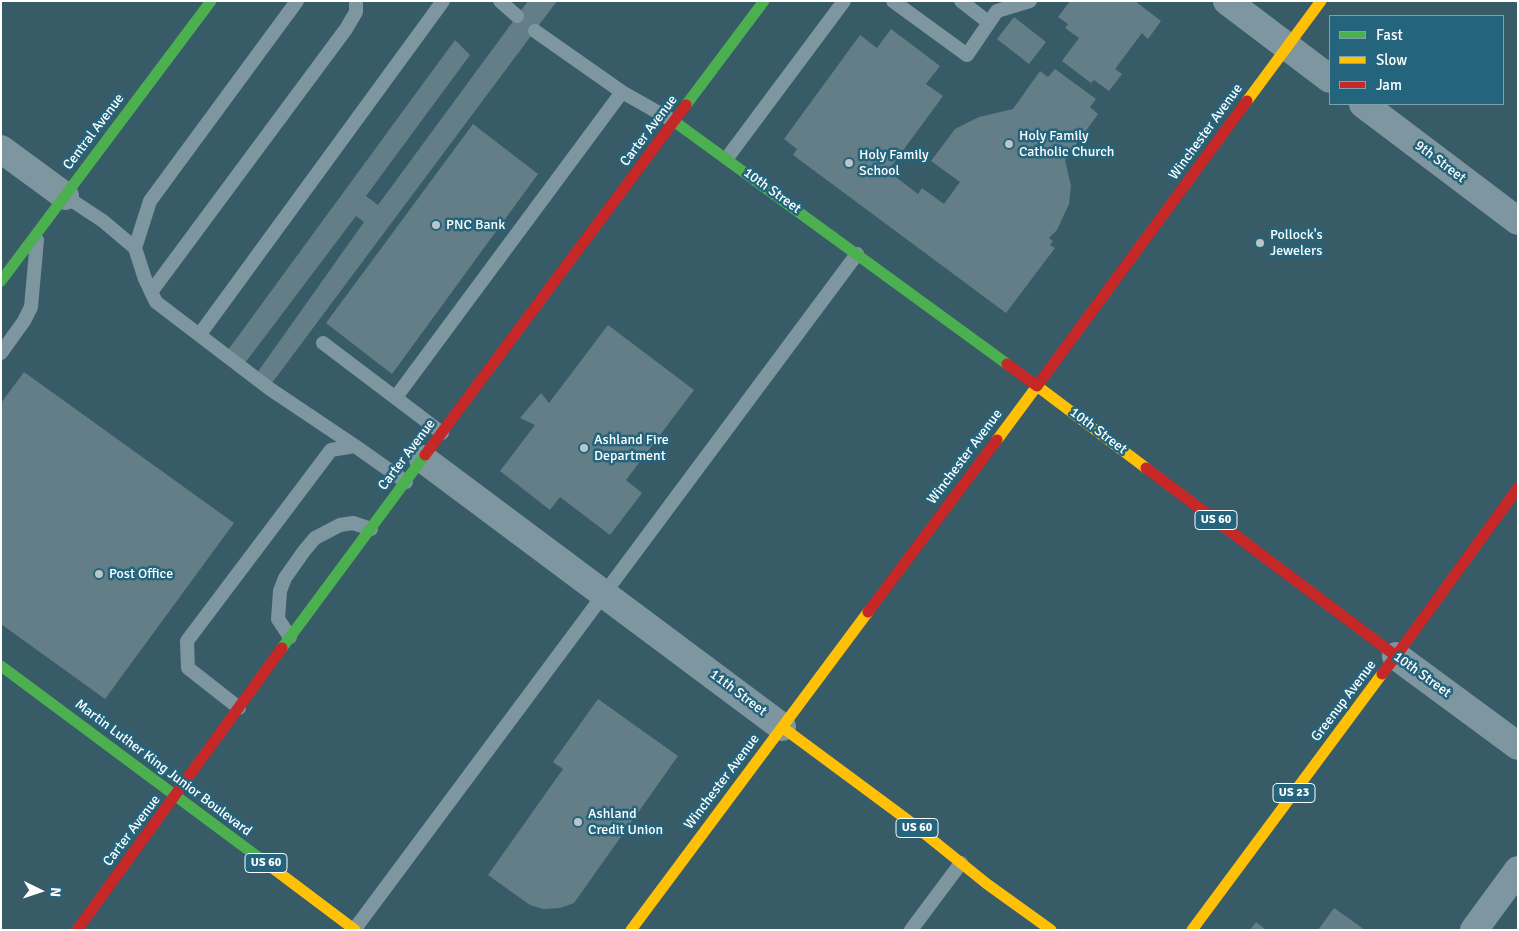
<!DOCTYPE html>
<style>
body{margin:0}
#map{position:relative;width:1519px;height:931px;overflow:hidden;background:#385b68;font-family:Signika,sans-serif}
canvas{display:block}
.frame{position:absolute;inset:0;border:2px solid #fff;pointer-events:none}
.legend{position:absolute;left:1329px;top:15px;width:175px;height:90px;box-sizing:border-box;background:#24647c;border:1px solid #7ca2b0;margin:0;padding:6px 9px;list-style:none;font-size:15px;color:#fff}
.legend li{display:flex;align-items:center;gap:10px;height:25px}
.legend b{width:25px;border:1px solid #7ca2b0}
.north{position:absolute;left:15px;top:866px;width:50px;height:50px;-webkit-text-stroke:4px #24647c;paint-order:stroke;rotate:94deg;font-size:14px;font-weight:700;line-height:20px;text-align:center;color:#fff}
.north::after{content:'';display:block;margin:auto;width:18px;height:22px;background:#fff;clip-path:polygon(50% 0,100% 100%,50% 72%,0 100%)}
</style>
<div id="map">
<canvas width="1519" height="931"></canvas>
<div class="frame"></div>
<ul class="legend">
<li><b style="height:6px;background:#4caf50"></b>Fast</li>
<li><b style="height:6px;background:#ffc107"></b>Slow</li>
<li><b style="height:6px;background:#c62828"></b>Jam</li>
</ul>
<div class="north">N</div>
</div>
<script>
const ctx = document.querySelector('canvas').getContext('2d');
ctx.lineJoin = 'round';
function fillPath(path, color) {
  ctx.fillStyle = color;
  ctx.fill(path, 'evenodd');
}
function poly(rows) {
  const path = new Path2D();
  for (const r of rows) {
    path.moveTo(r[0], r[1]);
    for (let i = 2; i < r.length; i += 2) path.lineTo(r[i], r[i + 1]);
  }
  return path;
}
function stroke(path, color, width, dash) {
  ctx.strokeStyle = color;
  ctx.lineWidth = width;
  ctx.lineCap = dash ? 'butt' : 'round';
  ctx.setLineDash(dash || []);
  ctx.stroke(path);
}
function write(font, color, halo, rows, align = 'center') {
  ctx.font = font + ' Signika,sans-serif';
  ctx.lineWidth = 5;
  ctx.setLineDash([]);
  ctx.textBaseline = 'middle';
  ctx.strokeStyle = halo;
  ctx.fillStyle = color;
  for (const [text, x, y, turn = 0] of rows) {
    ctx.save();
    ctx.translate(x, y);
    ctx.rotate((+turn || 0) * Math.PI / 180);
    ctx.textAlign = isNaN(turn) ? turn : align;
    if (halo) ctx.strokeText(text, 0, 0);
    ctx.fillText(text, 0, 0);
    ctx.restore();
  }
}
fillPath(poly([
 [528,1,557,1,269,387,257,373,364,222,356,216,245,363,228,350,455,40,470,55,366,196,378,205],
 [1070,1,1135,1,1161,21,1148,39,1142,33,1115,69,1122,74,1109,91,1094,80,1091,83,1062,61,1079,38,1065,28,1068,24,1058,17],
 [1014,17,1046,42,1029,64,997,39],
 [891,29,940,66,926,84,943,96,888,171,918,194,922,188,944,204,960,182,931,161,955,129,979,117,1013,109,1040,71,1048,77,1055,69,1096,99,1090,107,1098,114,1065,160,1071,186,1069,204,1057,230,1049,238,1053,241,1050,245,1055,248,1006,313,793,155,797,149,784,139,860,35,877,48],
 [473,124,538,174,392,374,326,323],
 [608,325,694,390,626,480,642,493,610,535,560,497,550,510,500,471,535,425,520,418,541,393,549,403],
 [24,372,234,523,105,699,1,624,1,403],
 [598,699,678,756,574,903,560,908,543,909,530,905,488,875,563,769,553,762],
 [1334,908,1365,930,1318,930],
 [1256,922,1266,930,1250,930]
]), '#647e87');
stroke(poly([
 [297,1,150,201,135,248,145,279,156,302,270,389,355,446],
 [500,1,517,16],
 [893,1,967,55,997,11,1030,1],
 [961,1,988,22],
 [535,31,622,92,675,122],
 [727,158,844,1],
 [65,196,103,221,135,248],
 [151,292,346,29,356,12,356,1],
 [200,334,443,1],
 [323,343,442,433],
 [1,353,24,321,31,307,37,240],
 [396,397,622,92],
 [290,637,278,619,280,591,285,578,304,551,315,538,340,525,353,523,371,529],
 [239,708,188,668,187,641,331,450,355,446,406,482],
 [354,930,857,254],
 [911,930,961,863]
]), '#7d969f', 14);
stroke(poly([
 [1227,1,1330,79],
 [1363,104,1518,221],
 [1,149,65,196],
 [423,459,782,727],
 [1396,656,1518,746],
 [1474,930,1518,870]
]), '#7d969f', 28);
stroke(poly([
 [686,105,764,1],
 [675,122,1007,364],
 [1,281,211,1],
 [282,648,425,455],
 [1,666,274,869]
]), '#4caf50', 11);
stroke(poly([
 [1247,101,1321,1],
 [997,440,1037,386,1146,468],
 [782,727,909,821,987,884,1051,930],
 [274,869,355,930],
 [631,930,868,612],
 [1192,930,1382,674]
]), '#ffc107', 11);
stroke(poly([
 [1007,364,1037,386,1247,101],
 [425,455,686,105],
 [1146,468,1396,656,1382,674],
 [868,612,997,440],
 [1396,656,1518,488],
 [77,930,282,648]
]), '#c62828', 11);
for (const [x, y, r, color] of [
 [1009,144,5,"#b9c6ca"],
 [849,163,5,"#b9c6ca"],
 [436,225,5,"#b9c6ca"],
 [1260,243,5,"#b9c6ca"],
 [584,448,5,"#b9c6ca"],
 [99,574,5,"#b9c6ca"],
 [578,822,5,"#b9c6ca"]
]) {
  const dot = new Path2D();
  dot.arc(x, y, r, 0, 2 * Math.PI);
  ctx.fillStyle = color;
  ctx.fill(dot);
  stroke(dot, '#24647c', 2);
}
for (const [x, y, w] of [
 [1216,520,42],
 [1294,793,42],
 [917,828,42],
 [266,863,42]
]) {
  const box = new Path2D();
  box.roundRect(x - w / 2, y - 9.5, w, 19, 4);
  ctx.fillStyle = '#24647c';
  ctx.fill(box);
  stroke(box, '#fff', 1);
}
write('bold 12px', '#fff', null, [
 ["US 60",1216,520],
 ["US 23",1294,793],
 ["US 60",917,828],
 ["US 60",266,863]
]);
write('14px', '#fff', '#24647c', [
 ["Carter Avenue",649,131,-53],
 ["Central Avenue",94,132,-53],
 ["Winchester Avenue",1206,132,-54],
 ["9th Street",1440,162,37],
 ["10th Street",772,191,36],
 ["10th Street",1098,431,37],
 ["Carter Avenue",407,455,-53],
 ["Winchester Avenue",965,457,-53],
 ["10th Street",1422,675,36],
 ["11th Street",738,693,37],
 ["Greenup Avenue",1344,701,-53],
 ["Martin Luther King Junior Boulevard",163,768,37],
 ["Winchester Avenue",722,782,-53],
 ["Carter Avenue",132,831,-53]
]);
write('14px', '#fff', '#24647c', [
 ["Holy Family",1019,136],
 ["Catholic Church",1019,152],
 ["Holy Family",859,155],
 ["School",859,171],
 ["PNC Bank",446,225],
 ["Pollock's",1270,235],
 ["Jewelers",1270,251],
 ["Ashland Fire",594,440],
 ["Department",594,456],
 ["Post Office",109,574],
 ["Ashland",588,814],
 ["Credit Union",588,830]
], 'left');
</script>
